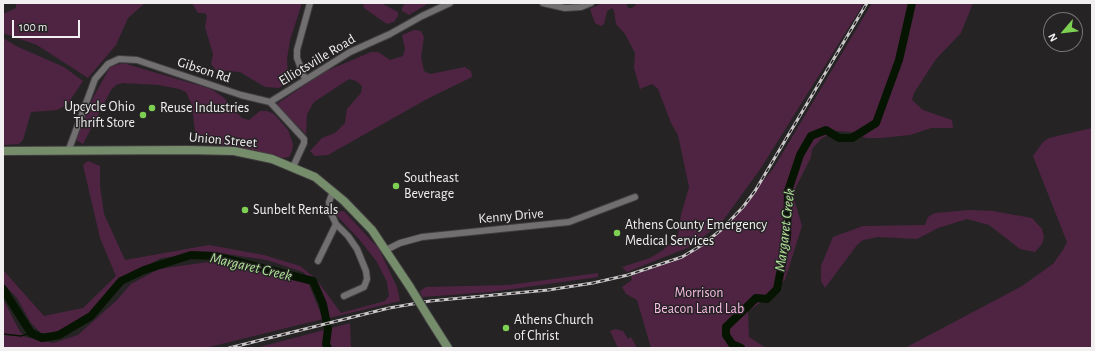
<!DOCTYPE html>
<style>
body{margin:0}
#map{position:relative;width:1095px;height:351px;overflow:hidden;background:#262325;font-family:"Alegreya Sans",sans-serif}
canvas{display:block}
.frame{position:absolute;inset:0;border:4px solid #f1eff0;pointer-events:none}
.north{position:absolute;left:1043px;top:12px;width:40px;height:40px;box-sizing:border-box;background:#262325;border:1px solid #777576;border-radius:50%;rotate:242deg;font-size:11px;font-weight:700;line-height:16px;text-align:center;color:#f1eff0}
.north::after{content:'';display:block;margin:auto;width:14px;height:18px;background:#7ed053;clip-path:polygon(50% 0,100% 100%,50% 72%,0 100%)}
.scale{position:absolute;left:12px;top:20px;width:68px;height:18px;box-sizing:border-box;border:2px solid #f1eff0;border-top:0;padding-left:5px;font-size:12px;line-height:14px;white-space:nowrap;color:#f1eff0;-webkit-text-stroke:3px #262325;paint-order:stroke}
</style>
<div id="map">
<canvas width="1095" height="351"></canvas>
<div class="frame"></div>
<div class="north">N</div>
<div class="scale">100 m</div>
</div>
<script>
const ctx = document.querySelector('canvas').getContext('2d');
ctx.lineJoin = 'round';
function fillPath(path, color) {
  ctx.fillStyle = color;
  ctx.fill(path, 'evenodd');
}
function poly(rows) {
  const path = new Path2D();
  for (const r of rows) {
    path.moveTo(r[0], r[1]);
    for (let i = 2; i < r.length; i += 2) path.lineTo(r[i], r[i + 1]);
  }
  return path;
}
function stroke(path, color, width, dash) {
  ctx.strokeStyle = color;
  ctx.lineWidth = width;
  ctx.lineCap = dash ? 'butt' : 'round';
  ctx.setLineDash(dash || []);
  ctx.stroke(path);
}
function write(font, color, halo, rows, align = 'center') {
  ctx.font = font + ' "Alegreya Sans",sans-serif';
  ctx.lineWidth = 3;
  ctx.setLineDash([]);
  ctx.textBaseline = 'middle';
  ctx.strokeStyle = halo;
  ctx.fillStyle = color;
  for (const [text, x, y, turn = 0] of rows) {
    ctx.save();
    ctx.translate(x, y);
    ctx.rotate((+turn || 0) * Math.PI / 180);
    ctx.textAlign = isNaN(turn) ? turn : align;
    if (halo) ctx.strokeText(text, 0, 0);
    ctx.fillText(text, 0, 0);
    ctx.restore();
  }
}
fillPath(poly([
 [16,3,145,3,128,18,116,45,88,78,37,45,3,33,3,14,16,8],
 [192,3,302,3,290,40,287,59,288,77,285,84,279,88,265,87,240,72,216,70,211,64,213,54,205,27,207,16,205,13,198,13],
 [363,3,381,3,398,12,398,16,394,22,387,24,364,8],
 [405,3,429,3,409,15,402,11,402,8],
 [602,3,626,3,628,8,632,8,637,3,864,3,761,168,722,222,692,246,627,272,622,267,650,258,663,250,678,236,681,215,689,187,678,135,671,123,658,89,652,84,640,89,634,68,635,53,625,34,616,24,614,11,612,8,607,11,604,24,601,26,595,23,590,9],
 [872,3,973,3,961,33,936,59,914,93,912,100,923,110,952,120,953,128,931,128,910,135,881,138,866,138,852,132,836,131,822,138,812,149,811,157,796,187,794,199,802,226,785,280,780,284,779,290,748,311,749,337,766,348,651,348,637,300,626,294,622,287,632,280,631,276,682,257,721,232,773,169],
 [414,30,421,31,424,37,421,57,424,71,430,74,465,67,471,71,472,77,427,99,328,155,315,156,310,151,322,138,335,133,345,123,347,109,361,93,362,86,356,81,349,79,314,102,307,114,306,134,281,110,277,104,324,72,371,52,378,52,390,60,403,56,405,49,402,35],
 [3,38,16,46,64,67,83,81,67,105,57,110,31,112,23,140,19,144,3,145],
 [123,63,211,89,223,97,242,118,249,120,260,111,267,111,274,114,288,130,293,144,292,151,289,157,282,158,245,149,205,143,196,140,192,105,186,92,179,89,159,85,123,83,116,85,111,90,83,144,76,140,93,98,110,67],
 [1092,128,1092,348,905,348,1022,286,1053,264,1063,250,1067,242,1033,156,1043,142,1049,138],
 [88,161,100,166,100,186,104,214,125,260,209,245,264,255,300,266,316,279,341,313,385,301,389,296,387,282,377,262,359,239,337,216,337,212,344,211,379,249,397,287,400,301,329,318,320,300,315,286,303,272,267,260,213,252,161,258,120,280,95,311,66,329,52,333,41,333,31,323,17,298,3,283,3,270,44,316,83,308,116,276,100,238,83,165],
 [969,210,993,211,1032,218,1042,229,1044,237,1042,244,1035,252,1020,249,989,225,967,219,938,228,917,239,878,237,863,240,857,245,825,288,821,281,821,266,833,237,863,226,925,225,928,217,935,213],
 [222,260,307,280,323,319,205,348,3,348,3,299,20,332,25,337,53,343,78,335,117,300,131,284,159,269],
 [598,273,598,277,491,292,422,297,420,291,426,287,509,285],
 [350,323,351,348,256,348,320,331],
 [615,329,623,331,628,339,631,337,637,348,618,348,610,331]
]), '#4f2443');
stroke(poly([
 [3,334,21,336,31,333]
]), '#061501', 1.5);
stroke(poly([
 [3,289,31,333,42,338,59,335,91,316,121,281,144,270,191,255,215,256,313,281,323,304,328,329,326,344,328,348],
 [741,348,732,344,726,335,726,327,756,298,767,299,777,289,787,238,788,191,800,155,811,136,826,130,839,138,852,138,876,123,899,60,912,3]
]), '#061501', 8);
const minor = poly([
 [543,3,565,8,581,7,591,3],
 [305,79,297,58,297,50,310,3],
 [270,102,350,52,390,34,422,16,450,3],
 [270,102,304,139,304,143,293,167],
 [69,149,95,79,108,64,119,59,137,60,241,95,270,102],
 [333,191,329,202,330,211,336,224,348,236,357,249,366,271,367,279,364,287,344,296],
 [386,250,400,243,422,237,569,222,635,197],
 [318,261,336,224]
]);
const major = poly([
 [3,151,187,150,234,151,272,159,315,177,344,201,372,230,410,287],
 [429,318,448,348]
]);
stroke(minor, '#413e40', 8);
stroke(major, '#413e40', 10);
stroke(minor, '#726f71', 6);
stroke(major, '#768d6b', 8);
const rail = poly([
 [229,348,389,308,430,301,548,290,593,283,628,275,682,257,702,245,721,230,743,207,755,191,867,3]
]);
stroke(rail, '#cac7c9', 3);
stroke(rail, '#262325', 1.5, [4.5]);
const majorBridge = poly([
 [410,287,429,318]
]);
stroke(majorBridge, '#413e40', 10, []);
stroke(majorBridge, '#768d6b', 8);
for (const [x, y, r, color] of [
 [152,108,4,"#7ed053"],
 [143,115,4,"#7ed053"],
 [396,186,4,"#7ed053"],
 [245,210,4,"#7ed053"],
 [617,233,4,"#7ed053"],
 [506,328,4,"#7ed053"]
]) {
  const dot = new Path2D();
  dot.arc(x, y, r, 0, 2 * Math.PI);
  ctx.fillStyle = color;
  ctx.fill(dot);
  stroke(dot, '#262325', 1.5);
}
write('14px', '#f1eff0', '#262325', [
 ["Elliotsville Road",317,60,-31],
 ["Gibson Rd",204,70,18],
 ["Union Street",223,140,5],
 ["Kenny Drive",511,216,-5]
]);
write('14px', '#f1eff0', '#262325', [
 ["Upcycle Ohio",135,107,"right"],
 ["Thrift Store",135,123,"right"],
 ["Reuse Industries",160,108],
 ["Southeast",404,178],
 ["Beverage",404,194],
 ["Sunbelt Rentals",253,210],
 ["Athens County Emergency",625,225],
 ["Medical Services",625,241],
 ["Athens Church",514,320],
 ["of Christ",514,336]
], 'left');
write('14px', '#fcbde8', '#262325', [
 ["Morrison",699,293],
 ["Beacon Land Lab",699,309]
]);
write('italic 15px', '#afe397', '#262325', [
 ["Margaret Creek",785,230,-83],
 ["Margaret Creek",251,267,13]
]);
</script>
